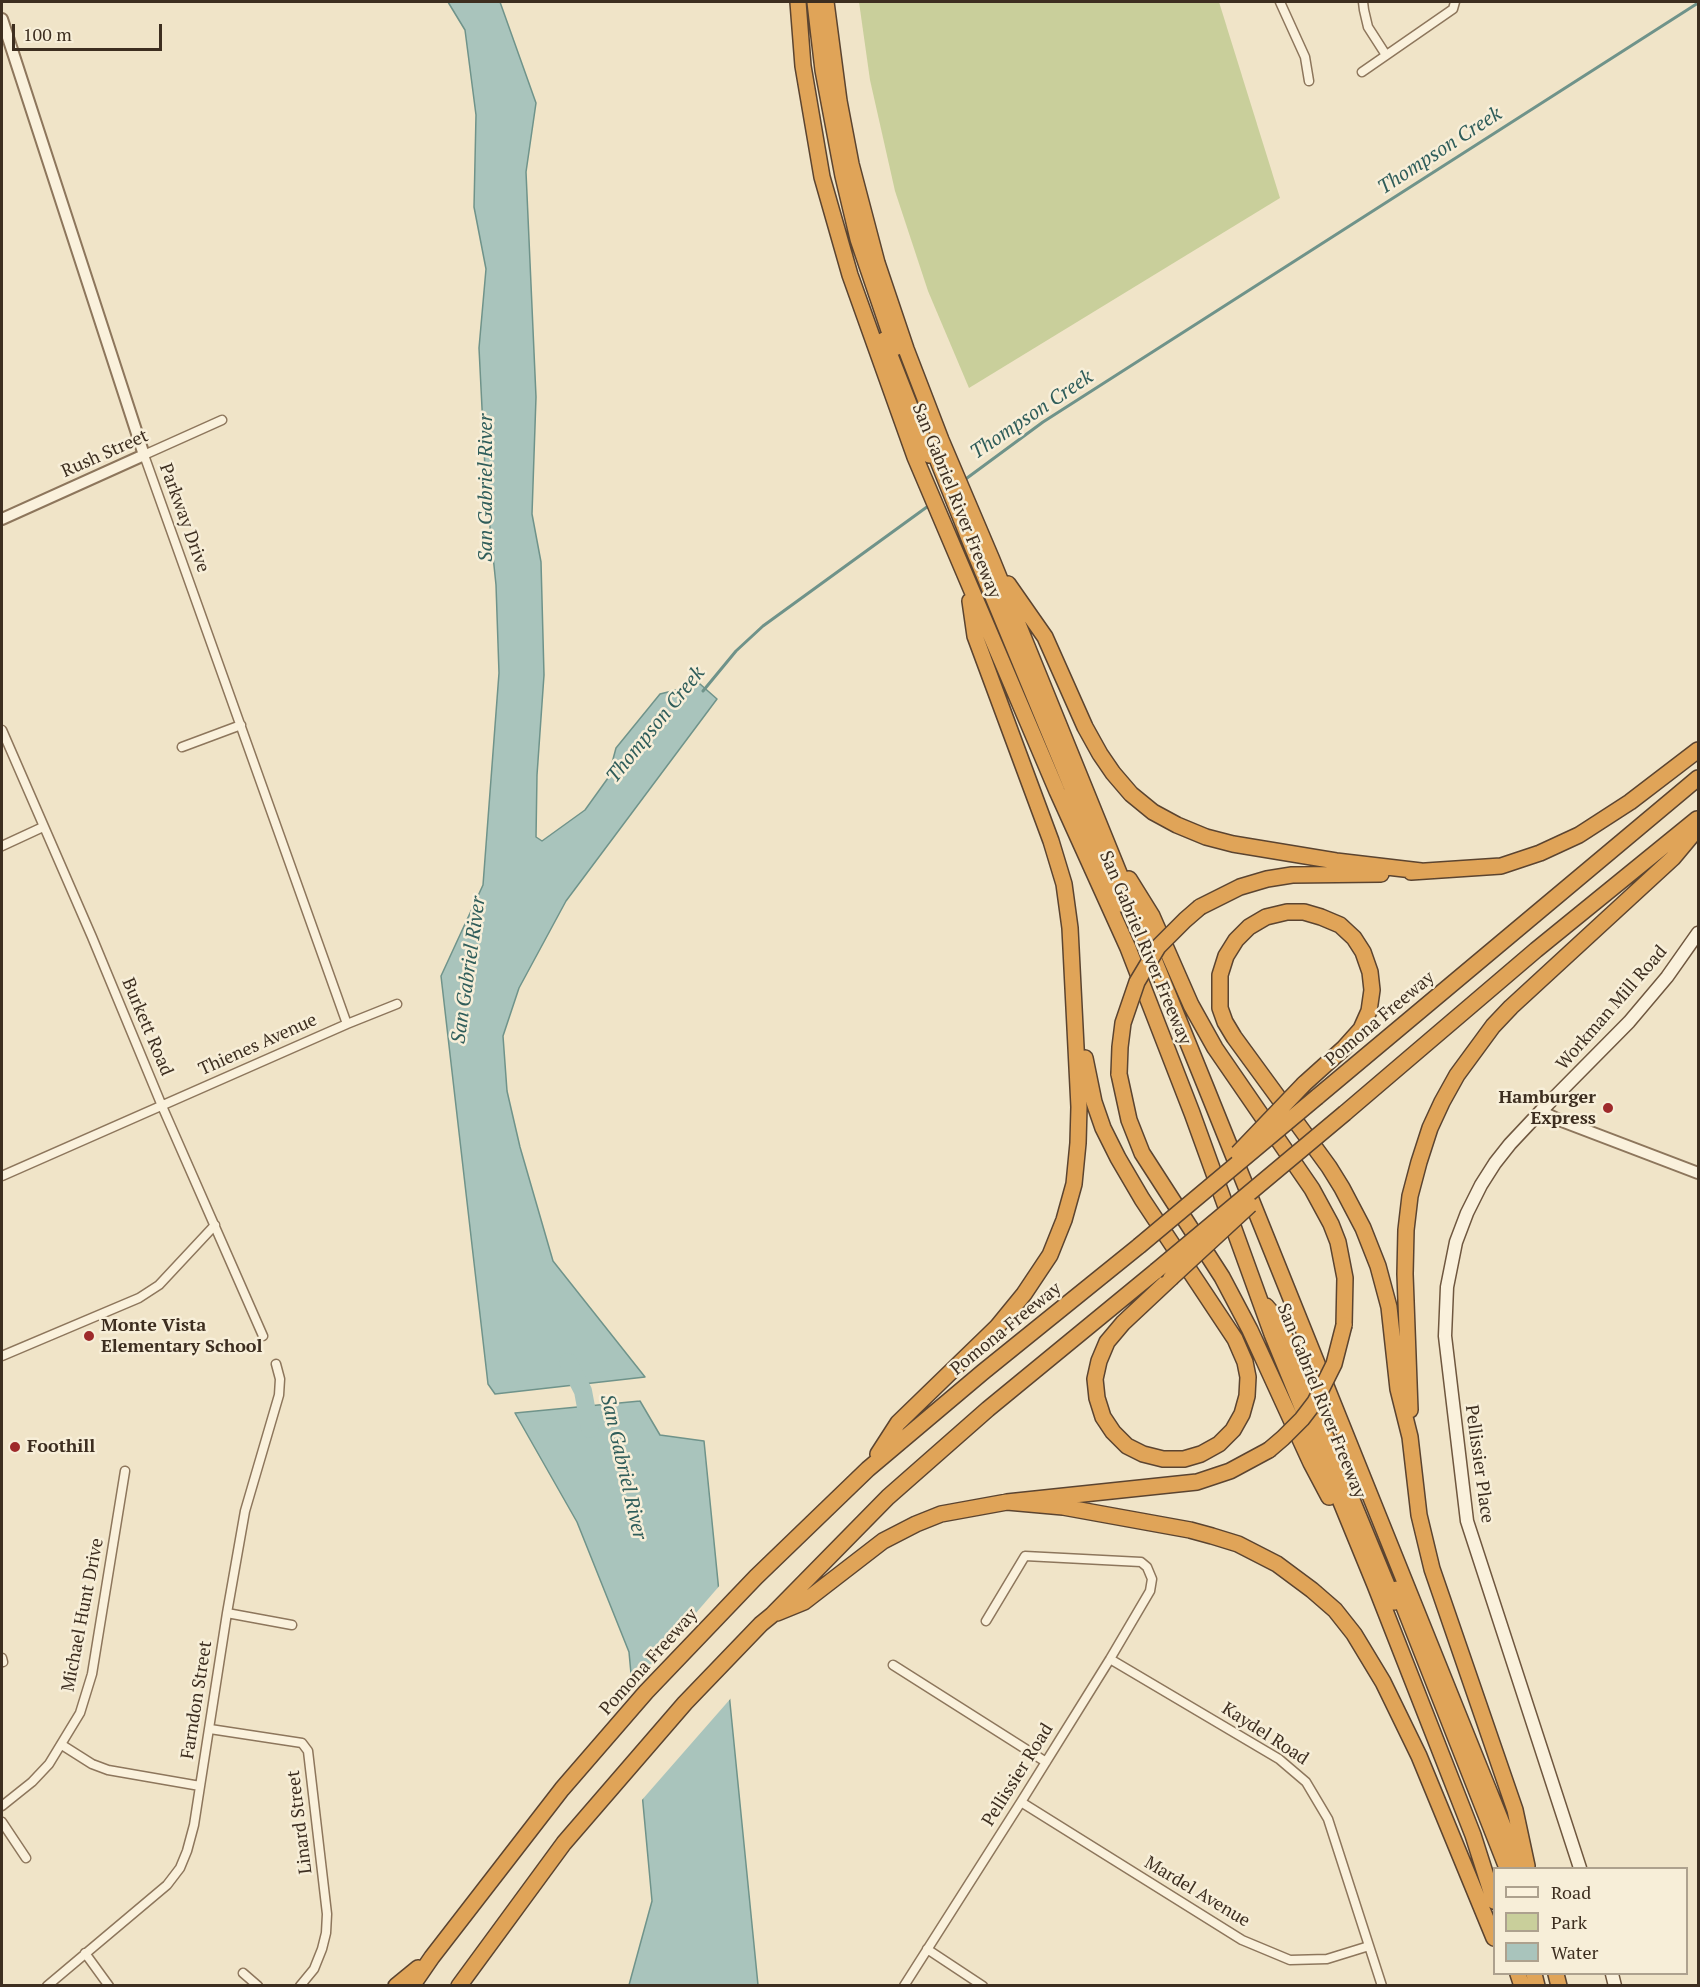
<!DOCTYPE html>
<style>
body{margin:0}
#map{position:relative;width:1700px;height:1987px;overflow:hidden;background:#f0e4c8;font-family:"PT Serif",serif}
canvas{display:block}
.frame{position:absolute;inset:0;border:3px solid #3d2e20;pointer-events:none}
.legend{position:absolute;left:1493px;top:1867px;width:195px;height:108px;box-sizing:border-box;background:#f7eed8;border:2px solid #ada18e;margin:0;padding:8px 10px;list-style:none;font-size:18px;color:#3d2e20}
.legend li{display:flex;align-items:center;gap:12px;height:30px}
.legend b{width:30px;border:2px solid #ada18e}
.scale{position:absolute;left:12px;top:24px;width:150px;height:27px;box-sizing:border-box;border:3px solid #3d2e20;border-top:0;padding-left:8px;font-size:18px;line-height:21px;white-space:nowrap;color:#3d2e20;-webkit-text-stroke:4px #f7eed8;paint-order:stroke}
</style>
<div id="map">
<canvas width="1700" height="1987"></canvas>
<div class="frame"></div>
<ul class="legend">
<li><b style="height:8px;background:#faf1dc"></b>Road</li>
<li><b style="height:16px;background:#c9cf9b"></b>Park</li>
<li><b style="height:16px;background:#a9c4bc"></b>Water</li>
</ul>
<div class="scale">100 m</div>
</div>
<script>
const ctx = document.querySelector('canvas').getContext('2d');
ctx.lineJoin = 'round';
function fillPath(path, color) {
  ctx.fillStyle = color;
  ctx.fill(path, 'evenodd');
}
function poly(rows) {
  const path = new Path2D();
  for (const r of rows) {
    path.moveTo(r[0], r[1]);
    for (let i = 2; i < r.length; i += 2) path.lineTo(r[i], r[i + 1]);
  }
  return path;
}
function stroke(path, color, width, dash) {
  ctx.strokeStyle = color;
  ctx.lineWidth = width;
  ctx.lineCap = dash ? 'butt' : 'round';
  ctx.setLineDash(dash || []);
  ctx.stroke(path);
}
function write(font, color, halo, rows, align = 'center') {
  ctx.font = font + ' "PT Serif",serif';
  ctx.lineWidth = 5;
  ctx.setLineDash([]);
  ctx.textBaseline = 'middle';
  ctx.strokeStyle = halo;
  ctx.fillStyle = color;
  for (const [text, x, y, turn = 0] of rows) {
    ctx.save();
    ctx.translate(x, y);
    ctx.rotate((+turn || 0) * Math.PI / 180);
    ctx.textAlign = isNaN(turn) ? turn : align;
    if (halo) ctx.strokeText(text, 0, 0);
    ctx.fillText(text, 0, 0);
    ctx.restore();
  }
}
fillPath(poly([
 [859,2,1219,2,1280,198,969,388,928,291,895,191,870,80]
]), '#c9cf9b');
const water = poly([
 [448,2,500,2,536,103,526,172,536,397,532,514,541,562,544,675,537,775,536,837,542,841,585,810,608,778,616,748,660,694,700,684,717,699,566,901,519,988,503,1036,507,1091,520,1147,553,1261,645,1377,495,1394,488,1384,441,976,483,885,499,673,496,585,486,488,479,348,486,269,474,207,476,115,465,30,448,2],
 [640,1401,660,1435,704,1441,758,1985,629,1985,652,1901,629,1652,577,1522,515,1413,640,1401]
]);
fillPath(water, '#a9c4bc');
stroke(water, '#6f938a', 1.5);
fillPath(poly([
 [721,1584,732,1697,641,1801,630,1689]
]), '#f0e4c8');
stroke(poly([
 [963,481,1043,422,1698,3],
 [703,691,736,651,763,626,931,504]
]), '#6f938a', 3);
stroke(poly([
 [568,1362,583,1391,590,1429]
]), '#a9c4bc', 18);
const minor = poly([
 [1280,2,1305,57,1309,81],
 [1363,2,1364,10,1368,27,1386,55],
 [1362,72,1453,9,1455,2],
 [222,420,144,455,347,1024],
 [2,730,92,937,162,1106,263,1336],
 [182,747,241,725],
 [2,846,43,827],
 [2,1176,347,1024,397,1004],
 [2,1356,139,1298,159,1285,215,1225],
 [227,1613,292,1625],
 [2,1658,3,1662],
 [1110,1659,1279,1759,1306,1782,1328,1819,1382,1986],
 [893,1665,1046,1762],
 [210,1729,302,1743,308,1751,327,1914,326,1933,322,1949,314,1969,300,1986],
 [62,1745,92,1764,108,1770,200,1786],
 [1021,1802,1242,1940,1290,1960,1327,1959,1369,1946],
 [2,1806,32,1782,49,1764,80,1713,92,1674,125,1471],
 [2,1822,26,1858],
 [927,1949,983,1986],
 [85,1953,109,1986],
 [243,1973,258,1986],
 [47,1986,167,1885,180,1868,187,1851,194,1825,227,1613,245,1511,279,1395,280,1379,276,1364],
 [904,1986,1021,1802,1110,1659,1150,1591,1152,1579,1147,1567,1141,1562,1025,1556,986,1621]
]);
const tertiary = poly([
 [2,19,144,455,2,519],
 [1541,1111,1559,1120,1698,1173]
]);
const secondary = poly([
 [1580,1868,1467,1521,1445,1336,1447,1287,1456,1242,1467,1213,1481,1185,1495,1163,1510,1144,1541,1111,1629,1022,1667,977,1698,933],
 [1612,1974,1615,1986]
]);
const motorway = poly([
 [798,2,803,66,822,177,850,275,915,457,1057,791,1128,948,1192,1113,1272,1334,1375,1585,1473,1835,1494,1901],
 [815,2,823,70,843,176,858,239,895,348],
 [826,2,839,101,851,164,877,263,906,349,941,440,992,560,1205,1085,1520,1868],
 [884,340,929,455],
 [930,441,972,546,1120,904],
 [1008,584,1045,637,1085,727,1100,754,1113,773,1131,794,1153,812,1177,825,1206,837,1233,844,1336,861,1421,871],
 [1411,872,1501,866,1540,853,1579,835,1630,802,1698,750],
 [1129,879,1152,916,1191,1005,1215,1048,1312,1189,1331,1224,1338,1242,1345,1278,1344,1325],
 [1200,907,1240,887,1267,879,1292,875,1381,874],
 [1085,1058,1094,1102,1103,1128,1118,1158,1142,1199,1235,1339,1245,1362,1248,1377,1247,1396,1242,1414,1233,1430,1219,1444,1201,1454,1184,1459,1163,1459,1143,1454,1127,1446,1113,1432,1103,1417,1097,1398,1095,1379,1099,1361,1107,1342,1123,1323,1171,1278],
 [1119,1074,1129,1120,1142,1153,1222,1277,1250,1330,1311,1463,1329,1497],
 [1304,1084,1344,1048,1361,1029,1369,1011,1372,990,1370,972,1363,952,1354,938,1340,925,1321,917,1304,912,1287,912,1266,917,1249,927,1236,940,1226,956,1220,975,1220,1008,1225,1022,1234,1037,1329,1167,1342,1188,1363,1228,1378,1266,1389,1307,1398,1389,1410,1437,1419,1515,1432,1569,1515,1810,1527,1866],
 [1317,1097,1698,778],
 [1345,1113,1536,950,1697,819],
 [1266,1306,1278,1320,1394,1602],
 [1410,1410,1405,1274,1406,1230,1410,1196,1419,1162,1430,1128,1442,1102,1457,1075,1493,1026,1511,1007,1673,858,1698,828],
 [878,1454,898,1423,997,1327,1024,1294,1050,1255,1064,1220,1074,1184,1078,1143,1079,1107,1070,928,1064,884,1051,841,975,636,970,601],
 [1007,1502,1063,1507,1190,1530,1212,1536,1238,1544,1277,1564,1312,1590,1335,1610,1354,1634,1383,1682,1419,1756,1494,1938],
 [1397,1589,1507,1868],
 [777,1613,804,1602,883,1541,916,1524,941,1514,1007,1502,1197,1482,1230,1471,1269,1450],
 [1518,1974,1522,1986],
 [1534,1974,1537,1986],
 [1556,1974,1559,1986],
 [396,1986,418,1968],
 [412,1986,432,1957,562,1789,646,1692,756,1577,868,1469,983,1372,1139,1246],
 [459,1986,564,1843,685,1703,761,1624,772,1615,888,1497,988,1409,1156,1271]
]);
stroke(minor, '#8d765c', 11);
stroke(tertiary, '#8d765c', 14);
stroke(secondary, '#6f573f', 15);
stroke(motorway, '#5b4430', 18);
stroke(minor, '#faf1dc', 8);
stroke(tertiary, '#faf1dc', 10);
stroke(secondary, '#faf1dc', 12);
stroke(motorway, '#e0a458', 15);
const motorwayBridge = poly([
 [1119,1074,1120,1047,1123,1023,1137,982,1158,947,1185,920,1200,907],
 [1238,1153,1304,1084],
 [1139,1246,1317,1097],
 [1156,1271,1345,1113],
 [1171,1278,1250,1205],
 [1269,1450,1283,1438,1302,1419,1315,1402,1334,1364,1344,1325]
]);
stroke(motorwayBridge, '#5b4430', 18, []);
stroke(motorwayBridge, '#e0a458', 15);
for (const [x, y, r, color] of [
 [1608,1108,6,"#9e2a2b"],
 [89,1336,6,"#9e2a2b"],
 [15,1447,6,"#9e2a2b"]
]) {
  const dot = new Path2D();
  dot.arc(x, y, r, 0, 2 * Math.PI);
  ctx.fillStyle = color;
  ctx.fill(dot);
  stroke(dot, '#f7eed8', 2);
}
write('18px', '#3d2e20', '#f7eed8', [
 ["Rush Street",105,454,-24],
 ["San Gabriel River Freeway",956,501,68],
 ["Parkway Drive",184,518,70],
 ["San Gabriel River Freeway",1145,948,67],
 ["Workman Mill Road",1612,1008,-49],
 ["Pomona Freeway",1380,1019,-40],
 ["Burkett Road",147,1027,67],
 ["Thienes Avenue",258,1045,-24],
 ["Pomona Freeway",1006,1329,-39],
 ["San Gabriel River Freeway",1321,1401,68],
 ["Pellissier Place",1479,1464,82],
 ["Michael Hunt Drive",83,1615,-79],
 ["Pomona Freeway",649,1662,-48],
 ["Farndon Street",197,1700,-81],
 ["Kaydel Road",1265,1734,33],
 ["Pellissier Road",1018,1775,-58],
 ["Linard Street",300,1822,-97],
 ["Mardel Avenue",1197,1892,31]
]);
write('bold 18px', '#3d2e20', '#f7eed8', [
 ["Hamburger",1596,1098,"right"],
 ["Express",1596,1119,"right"],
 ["Monte Vista",101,1326],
 ["Elementary School",101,1347],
 ["Foothill",27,1447]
], 'left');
write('italic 20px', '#2f5d5a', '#f7eed8', [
 ["Thompson Creek",1440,151,-33],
 ["Thompson Creek",1032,415,-34],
 ["San Gabriel River",486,488,-90],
 ["Thompson Creek",656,725,-51],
 ["San Gabriel River",469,970,-82],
 ["San Gabriel River",623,1467,77]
]);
</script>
